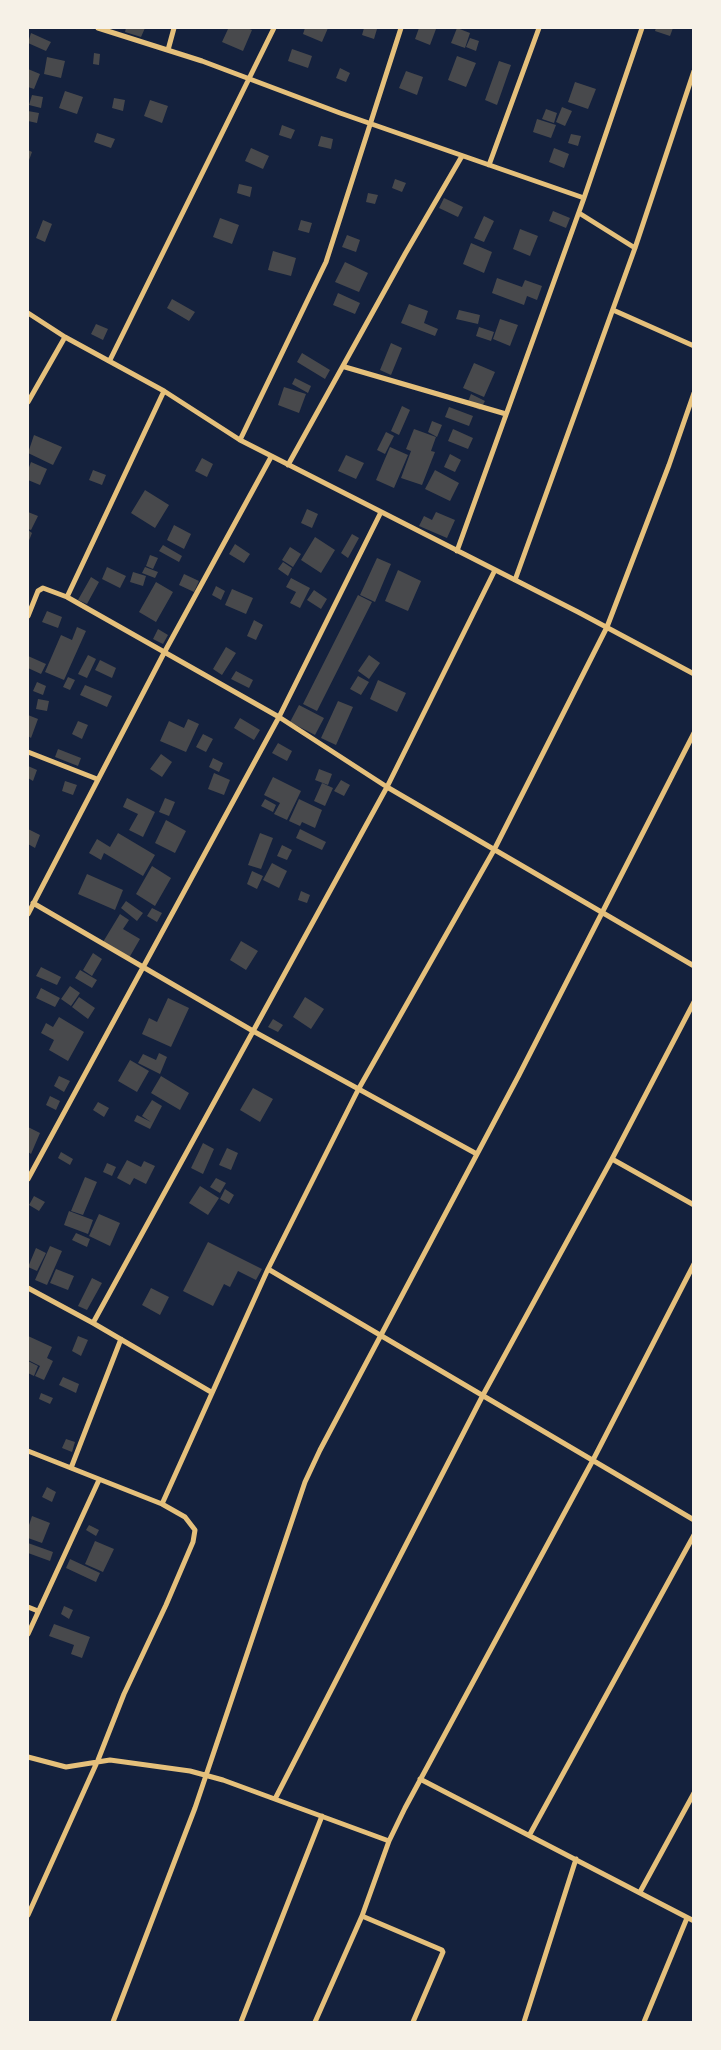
<!DOCTYPE html>
<style>
body{margin:0}
#map{position:relative;width:721px;height:2050px;overflow:hidden;background:#14213d;font-family:"Noto Sans",sans-serif}
canvas{display:block}
.frame{position:absolute;inset:0;border:29px solid #f6f1e7;pointer-events:none}
</style>
<div id="map">
<canvas width="721" height="2050"></canvas>
<div class="frame"></div>
</div>
<script>
const ctx = document.querySelector('canvas').getContext('2d');
ctx.lineJoin = 'round';
function fillPath(path, color) {
  ctx.fillStyle = color;
  ctx.fill(path, 'evenodd');
}
function poly(rows) {
  const path = new Path2D();
  for (const r of rows) {
    path.moveTo(r[0], r[1]);
    for (let i = 2; i < r.length; i += 2) path.lineTo(r[i], r[i + 1]);
  }
  return path;
}
function stroke(path, color, width, dash) {
  ctx.strokeStyle = color;
  ctx.lineWidth = width;
  ctx.lineCap = dash ? 'butt' : 'round';
  ctx.setLineDash(dash || []);
  ctx.stroke(path);
}
fillPath(poly([
 [126,28,145,28,141,37,125,32],
 [224,28,247,28,252,30,243,51,222,42,228,29],
 [305,28,328,28,322,42,303,34],
 [364,28,377,29,374,39,362,35],
 [419,28,436,29,430,45,415,39],
 [457,28,470,33,465,48,451,43],
 [656,28,673,28,670,36,655,31],
 [31,33,51,42,46,51,28,43],
 [470,38,479,41,476,51,466,47],
 [292,49,312,56,308,68,288,61],
 [94,53,100,54,99,65,93,64],
 [457,56,476,63,466,87,448,80],
 [47,57,65,61,61,78,44,74],
 [499,61,511,65,497,105,485,100],
 [340,68,350,73,346,82,336,78],
 [28,69,40,74,34,89,28,87],
 [406,71,423,77,417,95,399,88],
 [575,82,596,89,588,109,568,102],
 [65,91,83,97,77,114,59,108],
 [32,95,43,97,41,108,29,105],
 [114,98,125,100,123,111,112,108],
 [150,100,168,106,162,123,144,116],
 [562,107,572,111,565,126,556,122],
 [546,109,557,113,554,123,542,119],
 [28,111,39,113,37,123,28,121],
 [537,119,556,125,551,138,533,132],
 [282,125,295,130,291,139,279,135],
 [97,133,115,139,111,148,94,142],
 [571,134,581,136,578,146,568,143],
 [321,136,333,139,331,149,318,146],
 [251,148,269,156,263,169,245,161],
 [554,148,569,154,564,168,549,162],
 [28,150,32,152,28,163],
 [395,179,406,183,402,192,392,188],
 [239,184,252,187,250,197,237,193],
 [368,193,378,195,375,204,366,202],
 [444,198,463,207,458,217,439,208],
 [553,211,570,218,566,228,549,221],
 [484,216,494,221,484,242,474,238],
 [220,218,239,225,232,244,213,237],
 [43,220,52,224,45,242,36,238],
 [301,220,312,223,309,233,298,230],
 [520,229,538,236,530,256,513,249],
 [347,235,360,240,356,252,342,247],
 [471,243,492,252,484,273,463,264],
 [273,251,296,258,291,276,268,270],
 [345,262,368,273,359,292,335,282],
 [497,278,522,287,525,280,542,286,537,300,527,296,524,305,492,293],
 [338,293,360,303,355,314,333,305],
 [172,299,195,312,189,321,167,308],
 [409,304,428,311,424,323,438,329,435,336,401,323],
 [459,310,480,315,478,324,456,319],
 [500,319,518,325,510,346,493,339],
 [96,324,108,329,103,340,91,334],
 [479,327,494,332,491,341,476,336],
 [391,343,402,348,391,375,380,370],
 [302,353,330,370,325,379,297,362],
 [474,363,495,372,484,397,463,388],
 [295,378,311,386,308,393,292,384],
 [284,387,306,394,299,413,278,405],
 [471,394,485,401,480,410,467,404],
 [402,406,410,410,399,435,391,431],
 [449,407,473,416,469,426,445,417],
 [432,421,442,425,437,437,428,432],
 [414,429,436,437,431,451,435,452,422,485,401,478,411,451,406,449],
 [453,429,473,438,468,449,448,441],
 [386,432,394,436,385,454,377,450],
 [34,435,62,447,53,465,28,453],
 [390,447,408,455,394,488,376,480],
 [450,454,461,460,455,472,444,467],
 [346,455,364,463,356,479,338,471],
 [202,458,213,464,207,477,195,471],
 [31,462,47,469,40,485,28,480,28,470],
 [93,470,106,475,102,485,89,480],
 [435,470,459,483,450,501,425,489],
 [145,490,169,505,155,528,131,513],
 [307,509,318,514,312,528,301,523],
 [28,512,38,516,31,530,28,529],
 [436,512,455,520,447,538,419,526,424,516,432,520],
 [174,525,191,534,184,549,167,540],
 [28,530,32,533,28,543],
 [352,534,359,538,348,558,341,553],
 [315,537,335,550,321,573,301,560],
 [235,544,250,554,244,563,229,554],
 [163,545,182,556,179,562,159,551],
 [290,547,301,554,293,567,282,560],
 [150,555,158,558,153,569,146,566],
 [377,558,391,564,375,602,360,595],
 [283,562,292,568,288,576,278,569],
 [107,567,126,576,120,588,102,579],
 [145,567,158,572,155,578,142,573],
 [398,570,421,581,408,611,385,601],
 [133,572,146,576,143,586,130,582],
 [184,574,199,581,194,592,179,585],
 [91,577,99,582,87,604,78,600],
 [291,578,310,588,300,608,290,603,296,592,286,587],
 [156,582,173,592,156,622,139,612],
 [216,586,225,591,221,600,212,595],
 [232,589,253,598,246,614,225,605],
 [314,590,327,599,321,609,307,600],
 [358,595,372,602,317,711,303,704],
 [47,611,62,617,58,628,42,622],
 [254,620,263,625,256,640,247,636],
 [77,627,86,631,64,680,45,672,61,635,72,640],
 [158,629,168,635,163,644,153,639],
 [226,647,236,653,222,675,213,669],
 [88,655,96,659,87,678,78,674],
 [369,655,380,663,369,679,358,671],
 [28,656,46,664,41,674,28,668],
 [100,660,116,668,112,678,95,670],
 [236,671,253,680,249,688,231,679],
 [358,676,369,682,361,695,350,689],
 [68,677,75,680,70,690,63,687],
 [378,680,406,693,397,712,370,699],
 [37,682,46,686,43,695,33,691],
 [85,685,112,696,107,707,80,695],
 [38,699,49,701,47,711,36,709],
 [338,701,353,707,336,745,321,738],
 [299,705,324,718,315,735,290,722],
 [28,715,38,719,31,738,28,736],
 [240,718,260,730,254,740,234,728],
 [188,719,199,724,186,752,160,741,169,721,184,728],
 [78,721,88,725,82,739,72,734],
 [203,734,213,739,206,752,196,747],
 [278,743,292,751,287,761,272,753],
 [58,749,81,758,78,766,55,757],
 [161,754,172,762,162,777,150,769],
 [213,758,223,763,219,772,209,767],
 [28,766,37,770,33,781,28,778],
 [319,769,332,774,328,785,315,780],
 [214,773,230,780,224,795,208,789],
 [273,777,301,791,287,820,274,814,280,803,264,795],
 [341,780,350,785,344,796,334,791],
 [65,781,77,785,73,795,62,791],
 [322,783,333,788,325,806,314,801],
 [127,798,155,812,143,837,129,830,138,814,123,807],
 [165,798,175,802,169,816,159,812],
 [265,799,276,805,273,812,261,806],
 [299,799,322,810,315,828,302,822,300,826,289,821],
 [166,820,186,831,175,853,155,843],
 [28,829,40,835,35,848,28,844],
 [300,829,326,842,322,850,296,838],
 [118,833,155,855,143,876,104,853,101,860,89,853,97,839,110,847],
 [260,833,273,838,261,869,248,865],
 [282,845,292,850,287,860,277,856],
 [272,863,287,871,279,888,263,880],
 [152,866,171,878,155,906,136,894],
 [252,871,263,876,257,889,247,884],
 [87,874,123,890,115,910,78,894],
 [301,891,310,895,307,903,298,900],
 [126,901,143,913,137,921,121,908],
 [152,908,162,913,157,922,147,916],
 [120,914,129,920,123,929,140,939,129,958,103,942],
 [241,941,258,951,246,970,230,960],
 [93,953,102,959,92,976,83,970],
 [41,967,61,977,57,985,36,976],
 [80,970,97,980,92,988,75,978],
 [70,986,80,993,71,1006,61,999],
 [41,988,60,998,55,1007,36,998],
 [79,997,95,1008,88,1019,72,1007],
 [305,997,324,1009,311,1029,293,1017],
 [168,998,189,1008,171,1047,142,1034,149,1018,157,1022],
 [59,1017,84,1032,68,1061,49,1050,54,1040,41,1033,46,1023,53,1027],
 [273,1019,283,1025,278,1032,268,1027],
 [159,1053,167,1057,160,1074,138,1063,143,1054,156,1060],
 [130,1060,149,1071,137,1092,118,1081],
 [59,1076,70,1081,64,1092,54,1086],
 [161,1076,189,1093,180,1110,151,1093],
 [253,1088,273,1099,260,1122,240,1110],
 [50,1096,60,1101,56,1110,46,1105],
 [152,1100,162,1106,150,1129,134,1121,137,1115,151,1122,142,1116],
 [98,1102,109,1108,104,1117,93,1110],
 [28,1127,40,1133,31,1154,28,1152],
 [203,1143,214,1149,203,1174,191,1168],
 [227,1148,238,1153,231,1170,219,1165],
 [61,1152,73,1159,70,1165,58,1158],
 [127,1160,141,1167,144,1161,155,1166,146,1184,134,1178,130,1185,117,1178],
 [107,1163,116,1167,112,1176,103,1172],
 [85,1177,97,1182,83,1215,71,1211],
 [216,1178,226,1183,220,1193,210,1187],
 [200,1186,219,1198,208,1215,189,1203],
 [225,1189,234,1195,229,1204,220,1199],
 [34,1196,45,1202,39,1211,29,1205],
 [69,1211,93,1220,88,1234,64,1225],
 [99,1214,120,1223,110,1246,89,1236],
 [76,1233,90,1239,87,1247,72,1240],
 [208,1242,262,1269,256,1280,238,1271,230,1287,224,1284,213,1306,183,1291],
 [50,1246,62,1251,47,1285,35,1280],
 [36,1248,46,1253,37,1271,28,1267],
 [56,1269,74,1276,68,1290,50,1283],
 [92,1278,102,1283,87,1310,78,1306],
 [151,1288,169,1297,160,1315,142,1305],
 [28,1336,52,1347,47,1358,53,1361,44,1380,35,1376,40,1366,28,1360],
 [78,1336,88,1340,81,1356,72,1351],
 [28,1361,38,1366,34,1376,28,1373],
 [63,1377,79,1384,76,1393,59,1385],
 [41,1393,53,1398,50,1404,39,1399],
 [66,1439,75,1442,72,1452,62,1448],
 [47,1487,56,1492,52,1502,42,1497],
 [32,1516,50,1523,42,1543,28,1538,28,1528],
 [89,1525,99,1530,96,1536,86,1530],
 [95,1541,114,1549,103,1572,85,1564],
 [28,1543,53,1552,50,1561,28,1553],
 [70,1559,100,1573,96,1582,66,1568],
 [64,1606,73,1610,69,1619,61,1614],
 [54,1624,90,1637,82,1658,71,1654,74,1645,49,1636]
]), '#48494c');
stroke(poly([
 [98,28,202,61,340,113,584,198],
 [168,50,174,28],
 [489,165,539,28],
 [579,213,635,248],
 [613,310,694,346],
 [28,313,65,337,164,391,240,440,578,612,694,674],
 [110,360,274,28],
 [345,367,506,414],
 [28,402,65,337],
 [240,440,326,262,401,28],
 [288,465,405,254,462,156],
 [457,551,584,198,642,28],
 [515,580,635,248,694,71],
 [67,597,164,391],
 [28,616,38,591,43,588,67,597,279,717,387,787,694,966],
 [28,752,97,779],
 [33,903,253,1031,475,1153],
 [28,914,164,653,271,457],
 [612,1159,694,1205],
 [28,1179,279,717,381,512],
 [268,1269,694,1520],
 [28,1288,93,1323,211,1392],
 [93,1323,387,787,495,570],
 [28,1451,162,1504,185,1517,195,1530,193,1542,166,1605,124,1694,98,1760,28,1915],
 [71,1468,121,1339],
 [162,1504,268,1269,358,1090,494,850,607,627,669,465,694,393],
 [28,1607,38,1611],
 [28,1634,99,1480],
 [28,1757,66,1767,110,1760,190,1771,223,1780,389,1841],
 [420,1779,694,1921],
 [275,1799,483,1395,612,1159,694,1002],
 [530,1834,694,1535],
 [640,1892,694,1793],
 [362,1916,442,1950,443,1952,413,2022],
 [113,2022,195,1808,305,1482,320,1450,519,1075,694,733],
 [241,2022,322,1816],
 [315,2022,362,1916,389,1841,405,1808,593,1460,694,1264],
 [524,2022,576,1859],
 [644,2022,687,1918]
]), '#e5c07b', 5);
</script>
